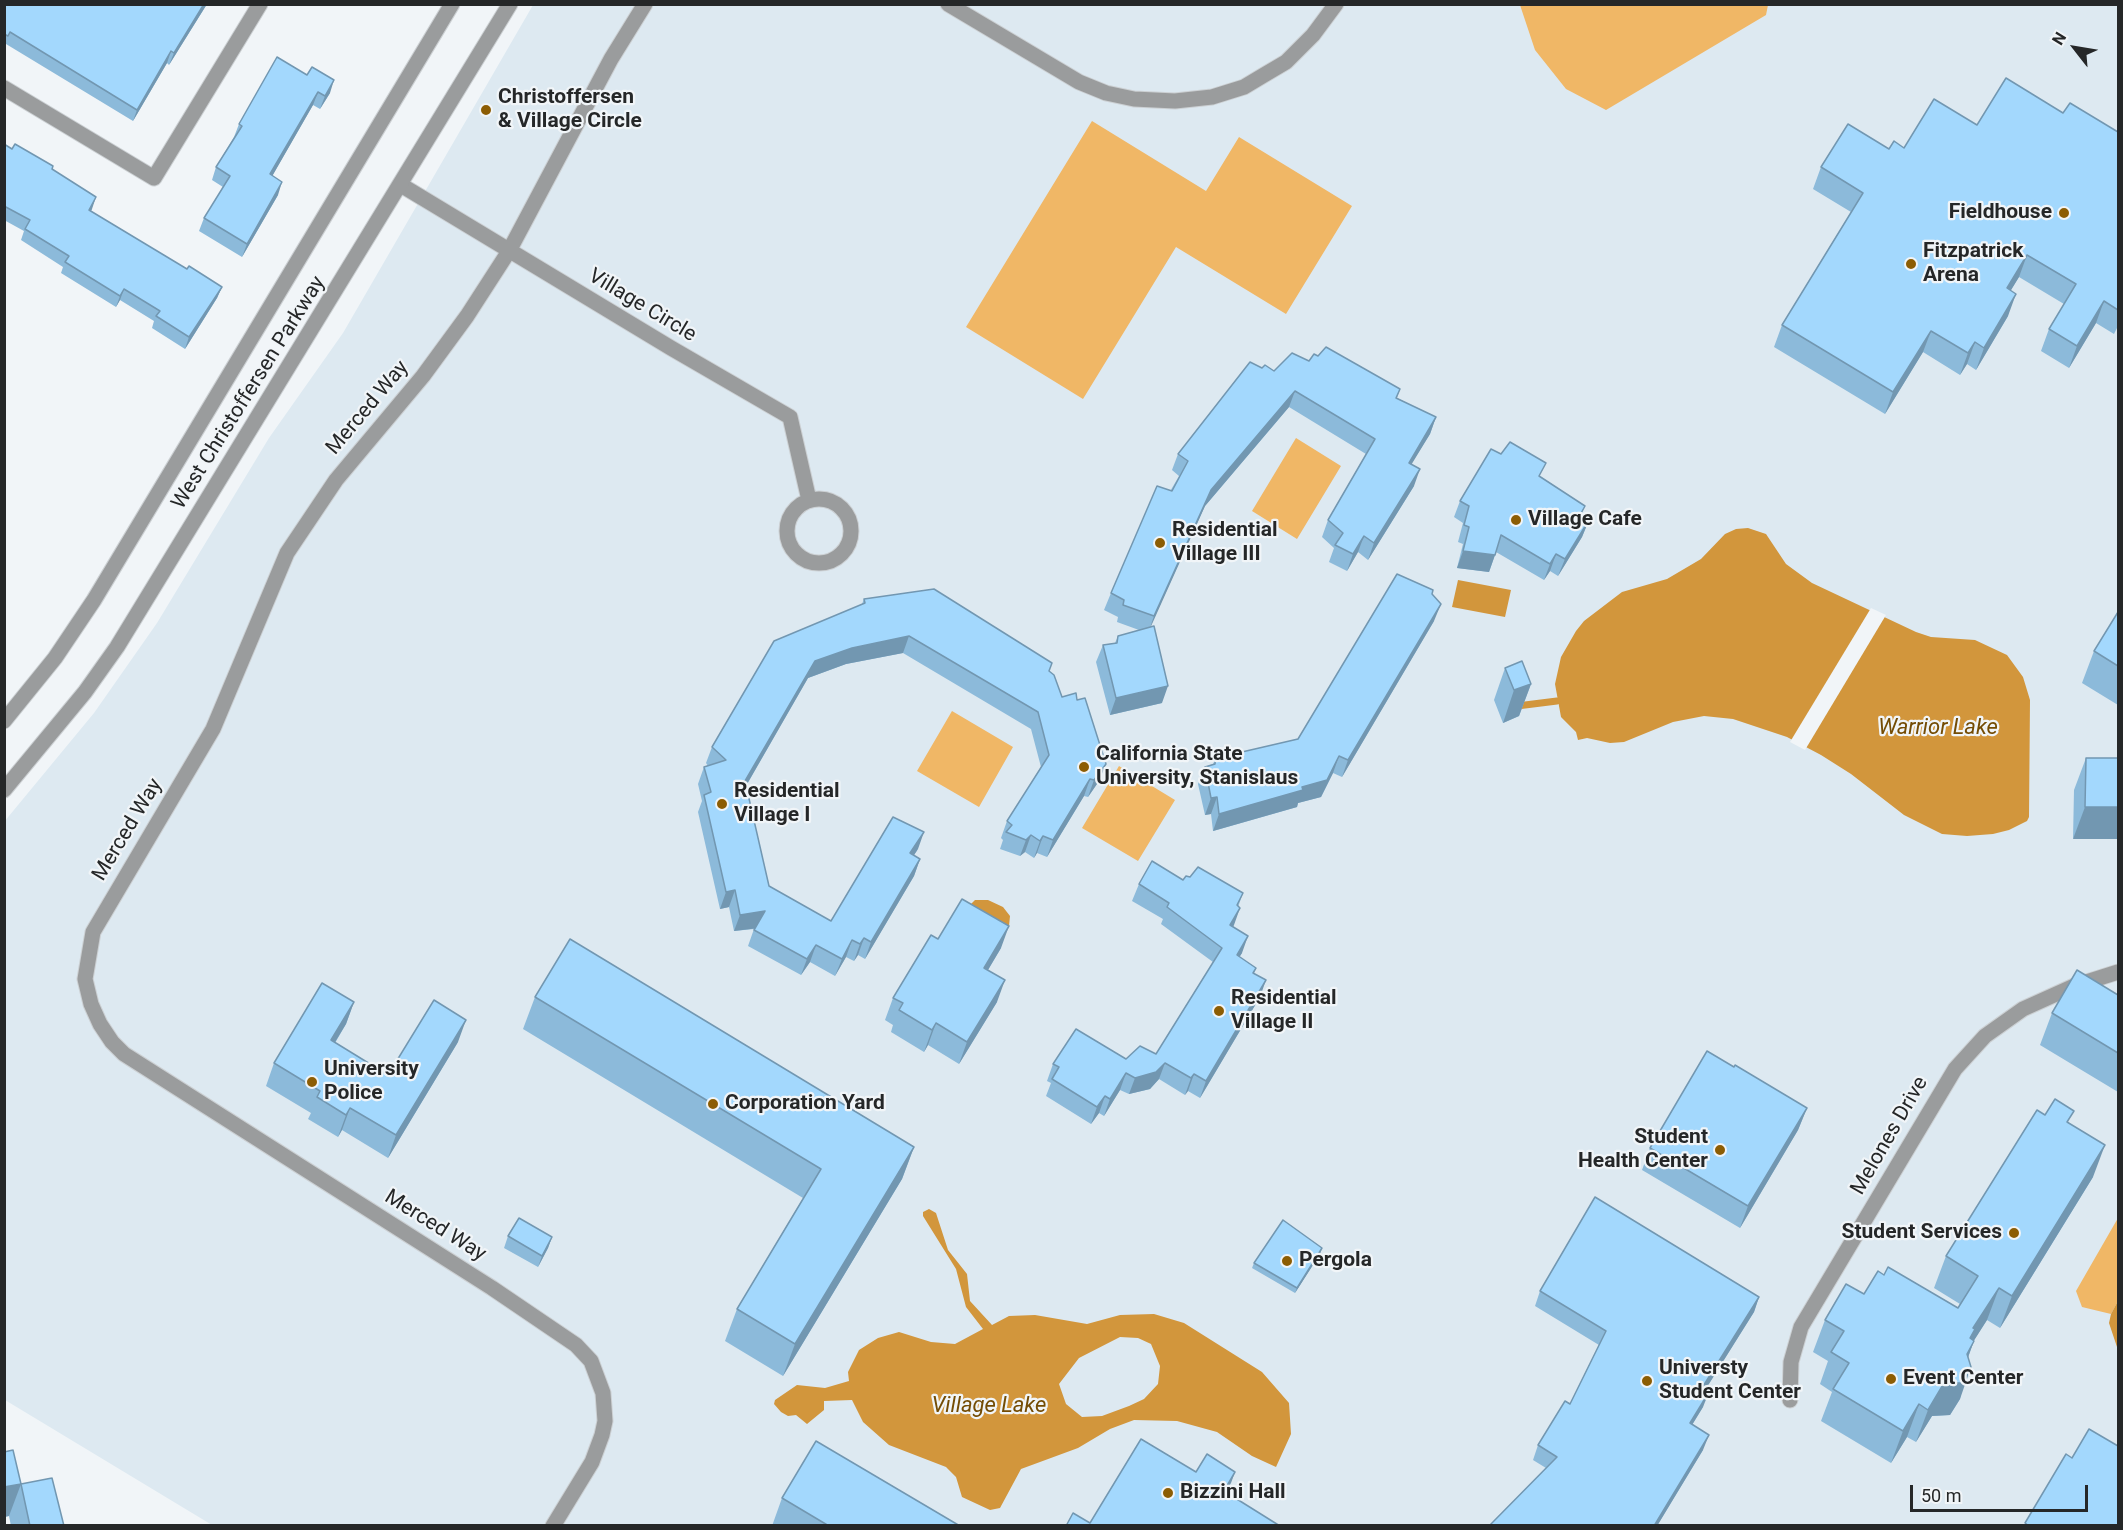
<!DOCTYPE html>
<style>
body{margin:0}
#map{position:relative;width:2123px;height:1530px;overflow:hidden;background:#f1f5f8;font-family:Roboto,sans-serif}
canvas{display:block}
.frame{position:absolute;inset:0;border:6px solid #252728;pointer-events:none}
.north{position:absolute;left:2045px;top:18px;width:60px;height:60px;-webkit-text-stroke:4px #f1f5f8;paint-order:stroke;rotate:301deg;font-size:16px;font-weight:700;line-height:24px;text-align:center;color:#252728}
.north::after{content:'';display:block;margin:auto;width:21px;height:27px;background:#252728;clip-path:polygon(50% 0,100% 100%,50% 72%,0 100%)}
.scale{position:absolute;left:1910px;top:1485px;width:178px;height:27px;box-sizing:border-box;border:3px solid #252728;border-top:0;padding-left:8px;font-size:18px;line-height:21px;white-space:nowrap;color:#252728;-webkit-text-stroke:4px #f1f5f8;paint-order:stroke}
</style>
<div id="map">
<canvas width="2123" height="1530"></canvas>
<div class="frame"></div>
<div class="north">N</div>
<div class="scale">50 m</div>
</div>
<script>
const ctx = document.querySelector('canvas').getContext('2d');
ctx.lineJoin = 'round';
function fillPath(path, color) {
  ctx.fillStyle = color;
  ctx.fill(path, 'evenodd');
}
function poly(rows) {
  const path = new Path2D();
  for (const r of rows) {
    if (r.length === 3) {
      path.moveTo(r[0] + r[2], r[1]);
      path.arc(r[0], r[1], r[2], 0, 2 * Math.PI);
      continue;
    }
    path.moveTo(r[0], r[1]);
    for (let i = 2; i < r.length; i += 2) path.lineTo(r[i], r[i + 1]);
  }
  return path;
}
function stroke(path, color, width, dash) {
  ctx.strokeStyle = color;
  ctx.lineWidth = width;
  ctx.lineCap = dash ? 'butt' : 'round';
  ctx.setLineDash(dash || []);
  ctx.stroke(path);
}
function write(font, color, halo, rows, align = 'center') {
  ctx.font = font + ' Roboto,sans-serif';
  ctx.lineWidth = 4.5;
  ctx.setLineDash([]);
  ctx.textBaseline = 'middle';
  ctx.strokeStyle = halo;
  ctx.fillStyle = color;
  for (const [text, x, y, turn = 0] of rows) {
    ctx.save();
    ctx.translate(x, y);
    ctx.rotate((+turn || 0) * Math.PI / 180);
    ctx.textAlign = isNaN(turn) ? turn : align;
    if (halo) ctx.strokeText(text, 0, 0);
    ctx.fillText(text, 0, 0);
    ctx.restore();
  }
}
fillPath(poly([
 [533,5,2118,5,2118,1525,212,1525,5,1400,4,822,94,713,157,623,269,438,343,333]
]), '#dde9f1');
fillPath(poly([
 [1520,5,1520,4,1768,5,1766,15,1606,110,1566,89,1535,50],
 [1092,121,1206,191,1239,137,1352,206,1286,314,1176,247,1083,399,966,327],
 [1296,438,1341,466,1297,539,1252,511],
 [952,711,1013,747,979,807,917,771],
 [1119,766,1175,800,1138,861,1082,828],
 [2118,1218,2118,1301,2111,1314,2082,1307,2076,1291]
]), '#f0b766');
fillPath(poly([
 [1748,528,1766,534,1786,564,1812,583,1916,632,1931,637,1975,640,2007,655,2023,677,2030,700,2029,817,2027,821,2009,830,1993,834,1967,836,1942,834,1904,815,1851,774,1821,755,1787,737,1733,719,1704,716,1673,722,1624,742,1610,743,1587,738,1578,740,1576,732,1561,717,1555,684,1561,657,1576,631,1584,621,1622,592,1667,579,1701,559,1725,534,1736,529],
 [1458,580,1511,590,1505,617,1452,607],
 [975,900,988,900,1003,907,1010,916,1009,926,1007,928,971,904],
 [929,1209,936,1213,948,1250,967,1274,970,1301,992,1325,1009,1316,1035,1315,1087,1324,1120,1315,1154,1314,1184,1323,1262,1372,1289,1403,1291,1434,1276,1467,1252,1456,1217,1432,1177,1421,1134,1420,1110,1429,1078,1448,1021,1469,1000,1508,990,1510,962,1497,956,1477,946,1467,889,1445,863,1422,852,1400,824,1401,824,1410,807,1424,796,1415,788,1416,781,1412,774,1404,775,1400,797,1385,825,1388,849,1381,848,1372,859,1350,878,1338,899,1332,931,1342,955,1344,983,1329,966,1307,956,1269,923,1216,923,1212],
 [1120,1337,1138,1338,1151,1344,1160,1366,1158,1384,1144,1399,1129,1406,1102,1416,1082,1417,1066,1404,1059,1384,1079,1358],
 [2118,1301,2118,1350,2109,1323,2111,1314]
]), '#d2963c');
fillPath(poly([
 [1871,608,1886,615,1805,750,1790,742]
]), '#f1f5f8');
stroke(poly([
 [1517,706,1557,701]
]), '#d2963c', 7);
const minor = poly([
 [948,4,1079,82,1106,93,1134,99,1175,101,1212,97,1244,87,1264,75,1286,62,1313,35,1336,4],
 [4,88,154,178,260,4],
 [401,185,671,348,790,417,809,500],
 [819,531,32],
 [1790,1400,1791,1362,1801,1327,1955,1069,1985,1036,2023,1009,2074,986,2118,972],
 [553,1526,592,1462,602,1435,605,1421,603,1393,591,1361,576,1345,492,1288,124,1054,112,1042,100,1024,91,1004,85,979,93,932,213,729,287,553,336,480,423,376,467,316,509,251,611,59,645,4]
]);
const tertiary = poly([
 [4,721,55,658,94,600,452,4],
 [4,790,85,692,117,647,510,4]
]);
stroke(minor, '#ccd0d3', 17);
stroke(tertiary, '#ccd0d3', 17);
stroke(minor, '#9a9c9d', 15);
stroke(tertiary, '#9a9c9d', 15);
fillPath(poly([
 [4,4,207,4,169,65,167,63,133,121,6,44,4,46],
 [277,57,330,93,320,109,313,105,272,176,278,195,242,257,199,231,204,218,223,187,212,180,216,167,234,137,239,124],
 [2063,113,2118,132,2118,326,2114,334,2096,323,2069,368,2041,351,2049,329,2064,304,2019,277,2010,291,2008,316,1976,370,1967,364,1960,375,1923,352,1885,414,1774,347,1782,325,1851,212,1813,189,1821,167,1889,149,1904,148,1977,125],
 [4,144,12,149,53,166,52,170,92,209,91,211,187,269,222,287,217,298,185,349,152,328,154,321,120,300,116,307,61,273,63,267,21,240,24,231,4,220],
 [1309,361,1400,389,1397,398,1436,417,1430,434,1411,464,1414,486,1368,560,1358,552,1347,571,1329,562,1334,548,1322,537,1328,520,1366,454,1289,407,1205,506,1150,627,1162,703,1110,715,1096,662,1103,645,1115,643,1118,636,1139,630,1117,622,1118,617,1104,610,1111,593,1179,476,1172,470,1178,454,1262,368,1274,371],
 [1541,477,1585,506,1581,515,1589,520,1582,537,1558,576,1550,571,1544,580,1496,552,1489,572,1457,568,1463,544,1458,542,1463,523,1454,517,1460,501],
 [1432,594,1434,621,1342,777,1333,773,1321,797,1298,803,1297,807,1213,831,1211,814,1205,815,1198,784,1205,767,1213,764,1216,758,1298,739],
 [864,599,1049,671,1062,697,1099,781,1088,797,1084,796,1047,857,1037,853,1034,858,1025,852,1020,856,1000,849,1003,840,1001,838,1007,821,1041,767,1031,729,903,653,846,664,808,678,746,786,769,886,831,921,918,849,914,855,920,859,914,876,865,959,858,955,854,961,846,957,835,976,810,962,801,975,748,946,754,929,734,931,729,907,720,909,698,812,702,801,698,784,704,767,708,766,706,763,712,747,862,604],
 [2118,612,2118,705,2082,683,2094,651],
 [1505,668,1531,684,1519,716,1503,723,1494,700],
 [2086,758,2118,758,2073,839,2074,790],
 [1183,880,1243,893,1238,907,1233,927,1242,953,1239,957,1256,968,1254,973,1260,997,1200,1098,1188,1091,1185,1095,1159,1079,1150,1089,1129,1094,1120,1090,1104,1116,1099,1113,1091,1124,1046,1096,1051,1083,1047,1081,1053,1064,1126,1059,1156,1054,1213,962,1161,924,1163,919,1132,901,1139,884],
 [938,939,1001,948,988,970,997,1002,959,1064,928,1045,924,1052,891,1032,893,1025,885,1020,893,998],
 [2118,995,2118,1092,2040,1045,2052,1013],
 [535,997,914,1147,902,1179,783,1376,725,1341,737,1309,803,1198,523,1029],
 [354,1002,346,1024,335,1043,388,1075,458,1042,388,1158,342,1130,338,1137,308,1119,311,1113,266,1086,274,1063],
 [1734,1067,1807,1108,1798,1130,1740,1228,1642,1170,1650,1148],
 [2045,1115,2069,1123,2093,1177,2000,1328,1987,1320,1974,1340,1968,1358,1960,1399,1950,1415,1932,1416,1916,1442,1907,1437,1891,1463,1821,1421,1832,1392,1820,1384,1828,1361,1813,1352,1825,1320,1864,1294,1884,1275,1958,1308,1960,1304,1934,1288,1946,1256],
 [508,1236,552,1237,548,1248,538,1267,504,1248],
 [1320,1254,1295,1293,1252,1268,1254,1263],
 [1540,1291,1759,1297,1754,1312,1705,1390,1703,1407,1692,1425,1703,1450,1657,1526,1489,1526,1546,1468,1533,1460,1538,1445,1570,1404,1599,1345,1535,1306],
 [4,1452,21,1484,64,1526,11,1526,9,1516,4,1517],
 [782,1498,960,1526,772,1526]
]), '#8cbada');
fillPath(poly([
 [204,4,207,4,169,65,174,53],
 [171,51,167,63,133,121,137,110],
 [334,80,330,93,320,109,325,96],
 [318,92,313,105,266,187,270,174],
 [282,182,278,195,242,257,247,244],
 [96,197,92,209,85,221,89,210],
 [2027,255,2019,277,1999,310,2007,288],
 [222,287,217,298,185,349,189,337],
 [124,289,120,300,116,307,120,296],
 [2016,294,2008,316,1976,370,1984,348],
 [2104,301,2096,323,2069,368,2077,346],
 [1931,331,1923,352,1885,414,1893,392],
 [1975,342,1967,364,1960,375,1968,353],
 [1295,391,1289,407,1205,506,1148,633,1154,616,1211,490],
 [1436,417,1430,434,1402,480,1409,463],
 [1420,469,1414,486,1368,560,1374,543],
 [1589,520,1582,537,1558,576,1565,559],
 [1364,536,1358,552,1347,571,1353,554],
 [1463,551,1495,555,1489,572,1457,568],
 [1556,554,1550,571,1544,580,1550,564],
 [1441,604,1434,621,1342,777,1348,760],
 [909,636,903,653,846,664,808,678,739,798,745,781,815,661,852,648],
 [1531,684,1519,716,1503,723,1514,690],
 [1168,686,1162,703,1110,715,1116,698],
 [1339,756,1333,773,1321,797,1298,803,1297,807,1213,831,1219,814,1302,787],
 [1106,764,1099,781,1088,797,1094,780],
 [1090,779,1084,796,1047,857,1053,840],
 [1217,797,1211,814,1205,815,1211,798],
 [2085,807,2118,807,2118,839,2073,839],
 [924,832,918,849,904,870,910,853],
 [1031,835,1025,852,1020,856,1026,840],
 [1043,836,1037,853,1034,858,1040,841],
 [920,859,914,876,865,959,871,942],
 [735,890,729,907,720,909,726,892],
 [1240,908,1234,925,1224,942,1230,925],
 [765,911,759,928,734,931,740,915],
 [1009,926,1001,948,976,990,984,968],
 [1248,936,1242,953,1230,972,1237,955],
 [864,938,858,955,854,961,860,944],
 [852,940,846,957,835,976,842,959],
 [816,945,810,962,801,975,807,959],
 [1005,980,997,1002,959,1064,967,1042],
 [1266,980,1260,997,1200,1098,1206,1081],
 [354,1002,346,1024,323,1062,331,1040],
 [466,1020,458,1042,388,1158,396,1135],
 [936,1023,928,1045,924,1052,932,1030],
 [1165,1063,1159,1079,1150,1089,1129,1094,1135,1078],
 [1126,1073,1120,1090,1104,1116,1110,1099],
 [1194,1074,1188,1091,1185,1095,1191,1078],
 [1105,1096,1099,1113,1091,1124,1097,1107],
 [350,1108,342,1130,338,1137,346,1115],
 [1807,1108,1798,1130,1740,1228,1748,1206],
 [2105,1145,2093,1177,2000,1328,2012,1296],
 [914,1147,902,1179,783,1376,795,1344],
 [552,1237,548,1248,538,1267,542,1256],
 [1322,1248,1320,1254,1295,1293,1297,1288],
 [1999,1288,1987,1320,1968,1350,1964,1361,1973,1328],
 [1759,1297,1754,1312,1697,1403,1702,1388],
 [1974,1341,1962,1373,1971,1367,1960,1399,1950,1415,1932,1416,1916,1442,1928,1410,1944,1383,1967,1354],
 [1709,1392,1703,1407,1684,1438,1690,1423],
 [1919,1404,1907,1437,1891,1463,1903,1431],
 [1709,1435,1703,1450,1657,1526,1654,1526],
 [1235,1472,1231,1483,1219,1503,1224,1491],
 [21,1484,9,1516,4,1517,4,1487]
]), '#7297b1');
const building = poly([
 [4,4,204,4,174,53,171,51,137,110,10,32,8,36,4,34,4,4],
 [277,57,307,75,312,67,334,80,325,96,318,92,270,174,282,182,247,244,204,218,230,176,216,167,242,126,239,124,277,57],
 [2006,78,2063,113,2070,103,2118,132,2118,310,2104,301,2077,346,2049,329,2076,284,2027,255,2007,288,2016,294,1984,348,1975,342,1968,353,1931,331,1893,392,1782,325,1863,193,1821,167,1848,124,1889,149,1894,141,1904,148,1934,99,1977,125,2006,78],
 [4,144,12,149,15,144,53,166,52,169,96,197,89,210,187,269,189,266,222,287,189,337,156,316,160,311,124,289,120,296,65,262,69,256,25,229,30,220,4,206,4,144],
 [1326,347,1400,389,1396,398,1436,417,1409,463,1420,469,1374,543,1364,536,1353,554,1335,545,1343,533,1328,520,1375,439,1295,391,1211,490,1154,616,1123,605,1124,600,1111,593,1157,486,1172,491,1188,461,1178,454,1250,362,1262,368,1265,365,1274,371,1292,353,1309,361,1314,354,1318,356,1326,347],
 [1510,442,1546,463,1539,476,1585,506,1580,515,1589,520,1565,559,1556,554,1550,564,1501,535,1495,555,1463,551,1469,527,1464,525,1469,506,1460,501,1491,449,1501,454,1510,442],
 [1397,574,1433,590,1432,594,1441,604,1348,760,1339,756,1327,780,1302,787,1303,790,1219,814,1217,797,1211,798,1205,767,1215,764,1216,758,1298,739,1397,574],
 [934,589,1052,663,1049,671,1054,675,1062,697,1076,693,1077,700,1085,698,1106,764,1094,780,1090,779,1053,840,1043,836,1040,841,1031,835,1026,840,1006,832,1012,825,1007,821,1049,755,1038,712,909,636,852,648,815,661,745,781,769,886,831,921,893,817,924,832,910,853,920,859,871,942,864,938,860,944,852,940,842,959,816,945,807,959,754,930,765,911,740,915,735,890,726,892,704,795,711,792,704,767,726,760,712,747,774,641,865,603,864,599,934,589],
 [2118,612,2118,666,2094,651,2118,612],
 [1154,626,1168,686,1116,698,1103,645,1117,643,1118,636,1154,626],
 [1522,661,1531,684,1514,690,1505,668,1522,661],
 [2086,758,2118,758,2118,807,2085,807,2086,758],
 [1152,861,1183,880,1186,876,1190,877,1198,867,1243,893,1237,905,1240,908,1230,925,1248,936,1237,955,1256,968,1253,973,1266,980,1206,1081,1194,1074,1191,1078,1165,1063,1156,1072,1135,1078,1126,1073,1110,1099,1105,1096,1097,1107,1052,1079,1059,1067,1053,1064,1076,1029,1126,1059,1140,1046,1156,1054,1222,948,1167,907,1169,903,1139,884,1152,861],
 [962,899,1009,926,984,968,1005,980,967,1042,936,1023,932,1030,899,1010,903,1003,893,998,931,935,938,939,962,899],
 [570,939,914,1147,795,1344,737,1309,821,1169,535,997,570,939],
 [2077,970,2118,995,2118,1053,2052,1013,2077,970],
 [322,983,354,1002,331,1040,388,1075,434,1000,466,1020,396,1135,350,1108,346,1115,317,1097,320,1091,274,1063,322,983],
 [1707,1051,1734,1067,1735,1065,1807,1108,1748,1206,1650,1148,1707,1051],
 [2055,1099,2074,1111,2067,1122,2105,1145,2012,1296,1999,1288,1973,1328,1975,1329,1970,1338,1974,1341,1967,1354,1971,1367,1962,1383,1944,1383,1928,1410,1919,1404,1903,1431,1833,1389,1849,1363,1831,1352,1844,1331,1825,1320,1846,1284,1864,1294,1878,1271,1884,1275,1888,1267,1958,1308,1978,1276,1946,1256,2037,1110,2045,1115,2055,1099],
 [1595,1197,1759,1297,1702,1388,1709,1392,1690,1423,1709,1435,1654,1526,1489,1526,1557,1457,1538,1445,1565,1401,1570,1404,1606,1331,1540,1291,1595,1197],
 [519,1218,552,1237,542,1256,508,1236,519,1218],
 [1283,1220,1322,1248,1297,1288,1254,1263,1283,1220],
 [2089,1429,2118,1446,2118,1526,2029,1526,2025,1523,2066,1454,2072,1458,2089,1429],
 [1141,1439,1196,1472,1207,1454,1235,1472,1224,1491,1280,1526,1066,1526,1073,1513,1090,1523,1141,1439],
 [816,1441,960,1526,829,1526,782,1498,816,1441],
 [13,1450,21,1484,4,1487,4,1452,13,1450],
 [52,1478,64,1526,30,1526,21,1484,52,1478]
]);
fillPath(building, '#a3d8fd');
stroke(building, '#7297b1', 1.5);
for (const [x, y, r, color] of [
 [486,110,6,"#8c5d04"],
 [2064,213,6,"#8c5d04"],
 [1911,264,6,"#8c5d04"],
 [1516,520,6,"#8c5d04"],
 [1160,543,6,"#8c5d04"],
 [1084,767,6,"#8c5d04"],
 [722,804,6,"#8c5d04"],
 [1219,1011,6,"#8c5d04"],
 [312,1082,6,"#8c5d04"],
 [713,1104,6,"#8c5d04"],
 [1720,1150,6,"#8c5d04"],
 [2014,1233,6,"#8c5d04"],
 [1287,1261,6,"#8c5d04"],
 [1891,1379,6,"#8c5d04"],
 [1647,1381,6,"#8c5d04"],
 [1168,1493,6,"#8c5d04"]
]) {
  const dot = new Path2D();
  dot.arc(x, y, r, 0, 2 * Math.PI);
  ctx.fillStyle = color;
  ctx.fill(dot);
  stroke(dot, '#f1f5f8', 2);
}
write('bold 21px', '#252728', '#f1f5f8', [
 ["Christoffersen",498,98],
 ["& Village Circle",498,122],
 ["Fieldhouse",2052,213,"right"],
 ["Fitzpatrick",1923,252],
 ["Arena",1923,276],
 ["Village Cafe",1528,520],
 ["Residential",1172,531],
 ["Village III",1172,555],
 ["California State",1096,755],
 ["University, Stanislaus",1096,779],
 ["Residential",734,792],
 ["Village I",734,816],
 ["Residential",1231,999],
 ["Village II",1231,1023],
 ["University",324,1070],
 ["Police",324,1094],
 ["Corporation Yard",725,1104],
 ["Student",1708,1138,"right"],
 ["Health Center",1708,1162,"right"],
 ["Student Services",2002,1233,"right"],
 ["Pergola",1299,1261],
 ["Universty",1659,1369],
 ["Student Center",1659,1393],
 ["Event Center",1903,1379],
 ["Bizzini Hall",1180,1493]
], 'left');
write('21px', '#252728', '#f1f5f8', [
 ["Village Circle",642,306,31],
 ["West Christoffersen Parkway",249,393,-58],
 ["Merced Way",368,408,-50],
 ["Merced Way",128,830,-59],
 ["Melones Drive",1890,1136,-60],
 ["Merced Way",435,1226,32]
]);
write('italic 22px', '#744c04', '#f1f5f8', [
 ["Warrior Lake",1938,728],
 ["Village Lake",989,1406]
]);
</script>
